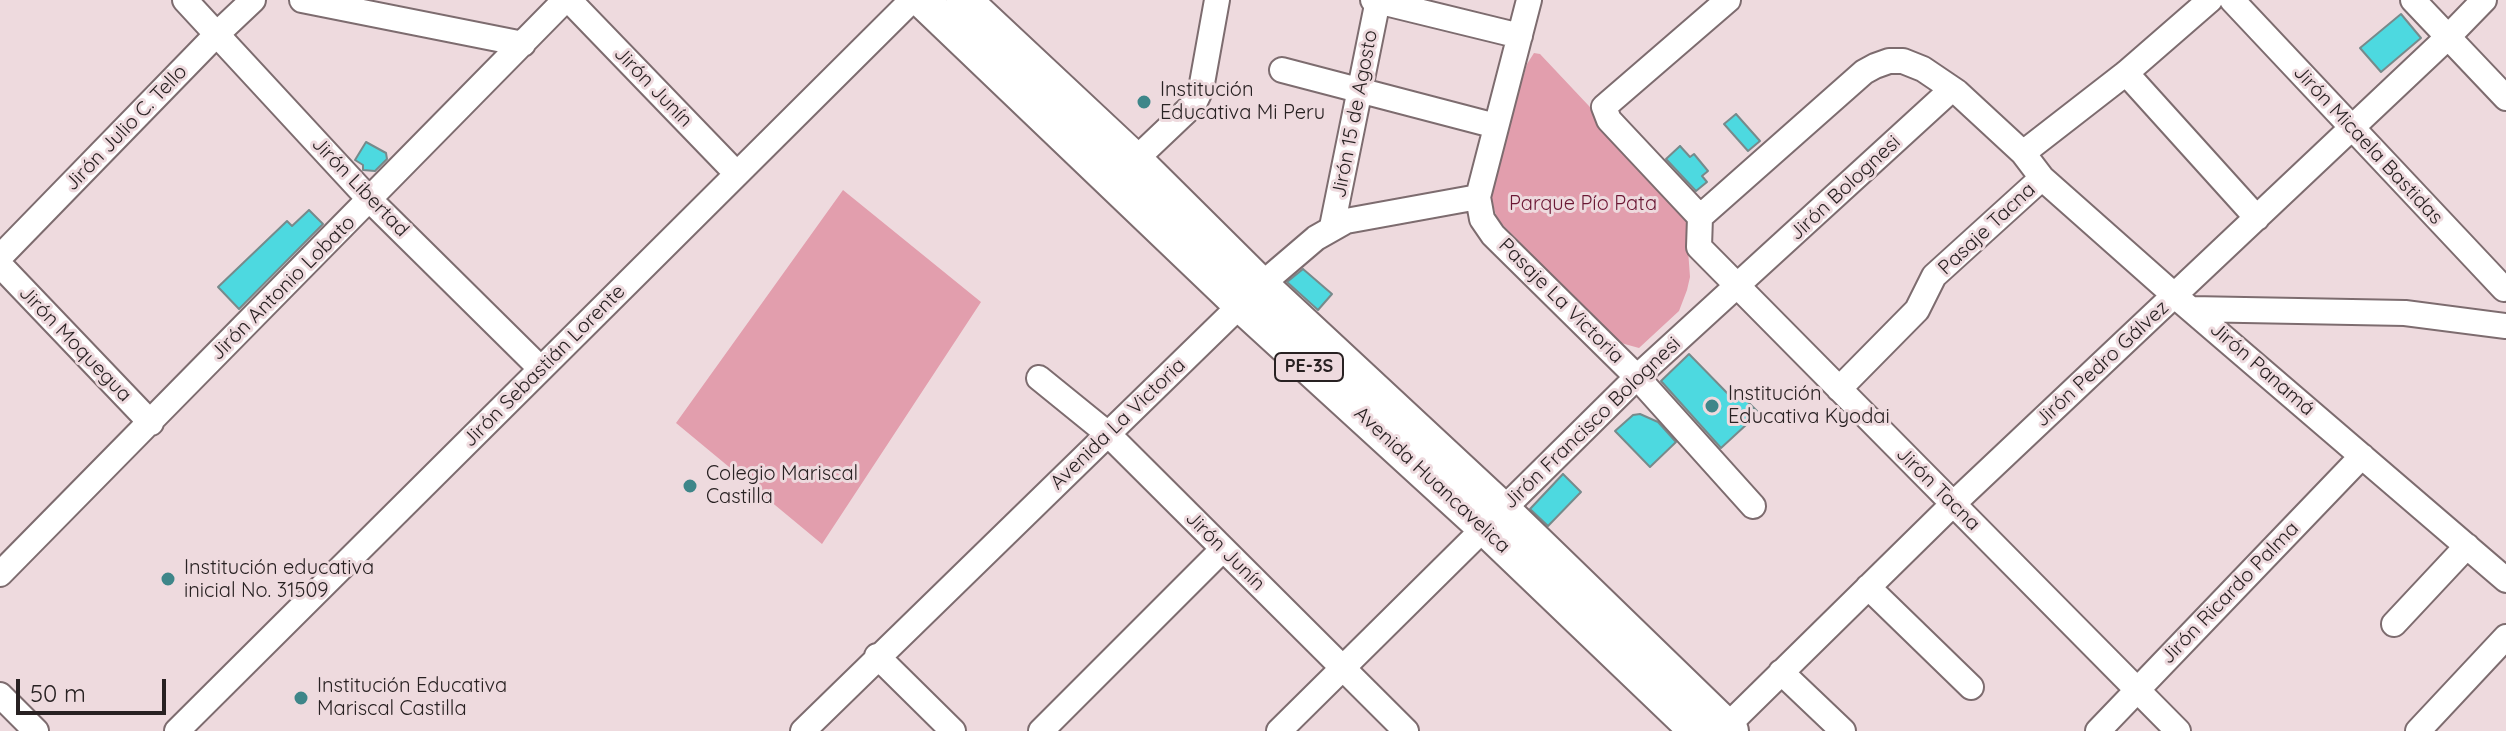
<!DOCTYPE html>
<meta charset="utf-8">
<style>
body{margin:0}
#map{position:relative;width:2506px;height:731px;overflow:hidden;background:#eedade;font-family:Quicksand,sans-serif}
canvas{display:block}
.scale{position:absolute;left:16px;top:679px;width:150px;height:36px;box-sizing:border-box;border:4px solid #282122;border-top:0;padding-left:10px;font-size:24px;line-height:28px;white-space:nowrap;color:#282122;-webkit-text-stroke:6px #eedade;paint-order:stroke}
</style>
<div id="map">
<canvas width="2506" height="731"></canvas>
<div class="scale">50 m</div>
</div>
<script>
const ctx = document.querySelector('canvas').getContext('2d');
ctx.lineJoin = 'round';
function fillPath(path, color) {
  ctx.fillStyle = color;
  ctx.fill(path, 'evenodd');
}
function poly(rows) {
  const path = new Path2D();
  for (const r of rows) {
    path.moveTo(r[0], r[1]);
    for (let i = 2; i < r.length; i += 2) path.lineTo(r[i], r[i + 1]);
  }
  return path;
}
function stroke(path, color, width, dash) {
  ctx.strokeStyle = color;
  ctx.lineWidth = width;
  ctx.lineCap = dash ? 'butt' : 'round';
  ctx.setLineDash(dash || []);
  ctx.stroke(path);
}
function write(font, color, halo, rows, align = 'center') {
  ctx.font = font + ' Quicksand,sans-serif';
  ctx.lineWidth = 6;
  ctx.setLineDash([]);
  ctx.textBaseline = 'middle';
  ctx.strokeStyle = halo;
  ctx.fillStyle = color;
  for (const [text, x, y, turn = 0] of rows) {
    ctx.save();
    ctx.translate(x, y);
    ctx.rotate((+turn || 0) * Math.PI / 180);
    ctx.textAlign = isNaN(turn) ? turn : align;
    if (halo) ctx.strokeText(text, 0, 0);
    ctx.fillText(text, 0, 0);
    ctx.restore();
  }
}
fillPath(poly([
 [1534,53,1540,54,1685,208,1690,277,1687,290,1679,311,1639,348,1621,343,1609,333,1497,219,1492,201,1492,189,1510,111,1513,109,1527,64],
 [843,190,981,302,822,544,676,423]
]), '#e29ead');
const building = poly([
 [2401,14,2421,38,2381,72,2360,48,2401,14],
 [1736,114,1760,141,1748,151,1724,124,1736,114],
 [366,142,386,153,387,159,375,171,363,170,363,165,355,160,366,142],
 [1680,146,1690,157,1694,154,1708,171,1702,176,1707,182,1696,191,1666,159,1680,146],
 [309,210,323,224,239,309,218,287,287,221,292,226,309,210],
 [1303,269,1332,294,1318,310,1287,282,1303,269],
 [1689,354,1733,399,1739,393,1759,413,1721,448,1661,381,1689,354],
 [1640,414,1658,422,1676,442,1650,467,1615,431,1633,415,1640,414],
 [1563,474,1581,492,1548,526,1530,509,1563,474]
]);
fillPath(building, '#4dd9e0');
stroke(building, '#778a8b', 2);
const minor = poly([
 [185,0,370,200,541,369],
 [302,0,523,44],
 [569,0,737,174],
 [1373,0,1520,36],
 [1529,0,1478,197,1482,219,1493,235,1637,377,1753,506],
 [2232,0,2504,289],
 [2413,0,2506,98],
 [1282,70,1496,126],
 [2126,73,2257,218],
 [2023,153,2126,73,2210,0],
 [1135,160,1194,104,1201,89,1217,0],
 [1700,217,1609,120,1604,107,1728,0],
 [1332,227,1378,0],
 [0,257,217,34,253,0],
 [0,265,151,423],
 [2191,309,2405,313,2506,326],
 [1039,378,1108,434,1406,731],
 [1839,389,1917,310,1934,276,2042,178],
 [0,574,565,0],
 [1868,587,1971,687],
 [2394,624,2467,546],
 [877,656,953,731],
 [1781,672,1843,731],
 [0,695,36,731],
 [177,731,912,0],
 [803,731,1261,285,1316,238,1346,221,1478,197],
 [1041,731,1223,549],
 [1279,731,1637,377,1952,89],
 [1722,731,1953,504,2448,37,2484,0],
 [2098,731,2362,456],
 [2178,731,1699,247,1700,217,1864,72,1875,66,1889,61,1903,61,1923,69,1957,92,2023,153,2042,178,2174,295,2506,580],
 [2418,731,2506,637]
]);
const highway = poly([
 [922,0,1241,305,1485,528,1697,731],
 [964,0,1135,160,1261,285,1502,509,1731,731]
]);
stroke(minor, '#7d6c6f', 28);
stroke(highway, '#7d6c6f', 38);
stroke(minor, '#fff', 24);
stroke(highway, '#fff', 34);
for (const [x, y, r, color] of [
 [1144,102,8,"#3e8689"],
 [1712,406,8,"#3e8689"],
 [690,486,8,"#3e8689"],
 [168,579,8,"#3e8689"],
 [301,698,8,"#3e8689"]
]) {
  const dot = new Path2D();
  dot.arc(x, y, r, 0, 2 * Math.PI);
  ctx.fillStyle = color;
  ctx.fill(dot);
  stroke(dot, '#eedade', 3);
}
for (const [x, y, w] of [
 [1309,367,68]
]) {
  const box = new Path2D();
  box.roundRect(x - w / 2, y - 14, w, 28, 6);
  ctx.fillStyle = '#eedade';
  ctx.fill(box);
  stroke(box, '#282122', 2);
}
write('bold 18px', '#282122', null, [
 ["PE-3S",1309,367]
]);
write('20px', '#282122', '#eedade', [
 ["Jirón Junín",653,87,46],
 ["Jirón 15 de Agosto",1355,114,-79],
 ["Jirón Julio C. Tello",126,128,-46],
 ["Jirón Micaela Bastidas",2368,145,47],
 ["Jirón Libertad",360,187,46],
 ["Jirón Bolognesi",1845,188,-43],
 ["Pasaje Tacna",1987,229,-43],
 ["Jirón Antonio Lobato",283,288,-45],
 ["Pasaje La Victoria",1561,301,45],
 ["Jirón Moquegua",75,344,46],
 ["Jirón Pedro Gálvez",2102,364,-43],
 ["Jirón Sebastián Lorente",544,366,-45],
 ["Jirón Panamá",2262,369,41],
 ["Jirón Francisco Bolognesi",1592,423,-44],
 ["Avenida La Victoria",1118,424,-44],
 ["Avenida Huancavelica",1432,480,43],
 ["Jirón Tacna",1938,489,45],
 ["Jirón Junín",1225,551,45],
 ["Jirón Ricardo Palma",2230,593,-46]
]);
write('20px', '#282122', '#eedade', [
 ["Institución",1160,90],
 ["Educativa Mi Peru",1160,113],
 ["Institución",1728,394],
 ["Educativa Kyodai",1728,417],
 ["Colegio Mariscal",706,474],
 ["Castilla",706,497],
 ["Institución educativa",184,568],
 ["inicial No. 31509",184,591],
 ["Institución Educativa",317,686],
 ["Mariscal Castilla",317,709]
], 'left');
write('20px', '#6b1734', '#eedade', [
 ["Parque Pío Pata",1583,204]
]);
</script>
